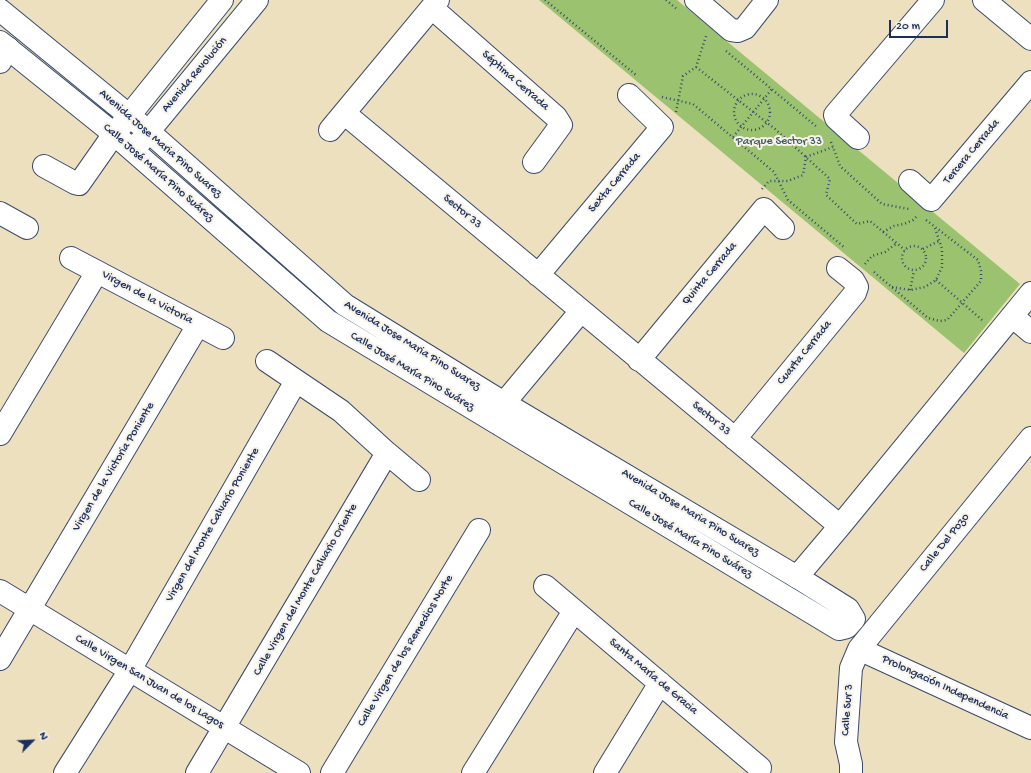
<!DOCTYPE html>
<meta charset="utf-8">
<style>
body{margin:0}
#map{position:relative;width:1031px;height:773px;overflow:hidden;background:#ede0bf;font-family:"Gochi Hand",sans-serif}
canvas{display:block}
.north{position:absolute;left:12px;top:721px;width:40px;height:40px;-webkit-text-stroke:3px #f7f3e8;paint-order:stroke;rotate:66deg;font-size:11px;font-weight:700;line-height:16px;text-align:center;color:#1b2f5e}
.north::after{content:'';display:block;margin:auto;width:14px;height:18px;background:#1b2f5e;clip-path:polygon(50% 0,100% 100%,50% 72%,0 100%)}
.scale{position:absolute;left:889px;top:20px;width:59px;height:18px;box-sizing:border-box;border:2px solid #1b2f5e;border-top:0;padding-left:5px;font-size:12px;line-height:14px;white-space:nowrap;color:#1b2f5e;-webkit-text-stroke:3px #f7f3e8;paint-order:stroke}
</style>
<div id="map">
<canvas width="1031" height="773"></canvas>
<div class="north">N</div>
<div class="scale">20 m</div>
</div>
<script>
const ctx = document.querySelector('canvas').getContext('2d');
ctx.lineJoin = 'round';
function fillPath(path, color) {
  ctx.fillStyle = color;
  ctx.fill(path, 'evenodd');
}
function poly(rows) {
  const path = new Path2D();
  for (const r of rows) {
    if (r.length === 3) {
      path.moveTo(r[0] + r[2], r[1]);
      path.arc(r[0], r[1], r[2], 0, 2 * Math.PI);
      continue;
    }
    path.moveTo(r[0], r[1]);
    for (let i = 2; i < r.length; i += 2) path.lineTo(r[i], r[i + 1]);
  }
  return path;
}
function stroke(path, color, width, dash) {
  ctx.strokeStyle = color;
  ctx.lineWidth = width;
  ctx.lineCap = dash ? 'butt' : 'round';
  ctx.setLineDash(dash || []);
  ctx.stroke(path);
}
function write(font, color, halo, rows, align = 'center') {
  ctx.font = font + ' "Gochi Hand",sans-serif';
  ctx.lineWidth = 4;
  ctx.setLineDash([]);
  ctx.textBaseline = 'middle';
  ctx.strokeStyle = halo;
  ctx.fillStyle = color;
  for (const [text, x, y, turn = 0] of rows) {
    ctx.save();
    ctx.translate(x, y);
    ctx.rotate((+turn || 0) * Math.PI / 180);
    ctx.textAlign = isNaN(turn) ? turn : align;
    if (halo) ctx.strokeText(text, 0, 0);
    ctx.fillText(text, 0, 0);
    ctx.restore();
  }
}
fillPath(poly([
 [539,0,677,0,1020,284,964,353]
]), '#9bc36f');
const minor = poly([
 [696,0,731,30,738,31,745,28,767,0],
 [984,0,1031,39],
 [432,8,556,117,561,125,534,162],
 [0,62,8,48],
 [344,113,840,526],
 [330,130,438,0],
 [858,138,836,118,835,115,933,0],
 [44,166,75,183,79,184,114,134],
 [910,181,931,200,1031,82],
 [0,213,27,228],
 [71,258,223,338],
 [538,275,662,127,629,95],
 [1012,316,1031,332],
 [639,360,764,209,783,228],
 [267,361,341,411,387,453,419,480],
 [495,419,504,403,581,311],
 [0,434,97,272],
 [735,439,855,293,857,287,853,280,838,268],
 [797,577,840,526,1031,293],
 [545,586,760,768],
 [0,591,299,773],
 [859,649,1031,728],
 [0,659,198,325],
 [65,773,130,670,296,381],
 [197,773,387,453],
 [332,773,479,530],
 [473,773,574,611],
 [605,773,660,683],
 [851,773,851,764,846,742,851,668,859,649,1031,438]
]);
const tertiary = poly([
 [0,10,148,131,345,305,504,403,797,577,848,609,854,619,847,627,839,629,328,321,114,134,0,42],
 [120,127,222,0],
 [140,142,257,0]
]);
stroke(minor, '#3a4a6d', 24);
stroke(tertiary, '#3a4a6d', 24);
stroke(poly([
 [545,0,636,75],
 [666,0,678,10],
 [726,51,817,127],
 [696,67,775,129,830,179,826,195,857,224,870,221,905,250],
 [752,112,18],
 [662,97,693,104,774,172,788,200,845,248],
 [676,112,683,76,696,67,706,36],
 [733,137,772,89],
 [831,142,840,166,882,204,909,209],
 [762,189,769,181,788,181,803,175,806,157,833,147],
 [883,232,894,226,904,224,913,220,918,215],
 [914,258,12],
 [923,249,939,241],
 [865,264,872,256,885,252,897,243],
 [874,272,928,318,940,321,947,320,981,281,981,271,978,260,926,220],
 [936,280,982,320],
 [892,287,910,290,925,287,936,280,942,267,942,249,935,228],
 [910,290,914,271]
]), '#3a4a6d', 2.5, [1, 3]);
stroke(minor, '#fff', 22);
stroke(tertiary, '#fff', 22);
write('12px', '#1b2f5e', '#f7f3e8', [
 ["Avenida Revolución",195,75,-50],
 ["Séptima Cerrada",515,81,41],
 ["Avenida Jose Maria Pino Suarez",160,144,41],
 ["Tercera Cerrada",972,152,-50],
 ["Calle José María Pino Suárez",158,173,41],
 ["Sexta Cerrada",615,183,-50],
 ["Sector 33",462,212,40],
 ["Quinta Cerrada",710,274,-50],
 ["Virgen de la Victoria",147,298,28],
 ["Avenida Jose Maria Pino Suarez",412,346,32],
 ["Cuarta Cerrada",805,353,-51],
 ["Calle José María Pino Suárez",412,372,31],
 ["Sector 33",711,419,40],
 ["Virgen de la Victoria Poniente",114,467,-59],
 ["Avenida Jose Maria Pino Suarez",690,513,31],
 ["Virgen del Monte Calvario Poniente",213,525,-60],
 ["Calle José María Pino Suárez",690,539,31],
 ["Calle Del Pozo",945,543,-51],
 ["Calle Virgen del Monte Calvario Oriente",306,590,-60],
 ["Calle Virgen de los Remedios Norte",406,651,-59],
 ["Santa María de Gracia",653,677,40],
 ["Calle Virgen San Juan de los Lagos",149,682,31],
 ["Prolongación Independencia",945,688,25],
 ["Calle Sur 3",848,710,-86]
]);
write('12px', '#415b63', '#f7f3e8', [
 ["Parque Sector 33",779,142]
]);
</script>
